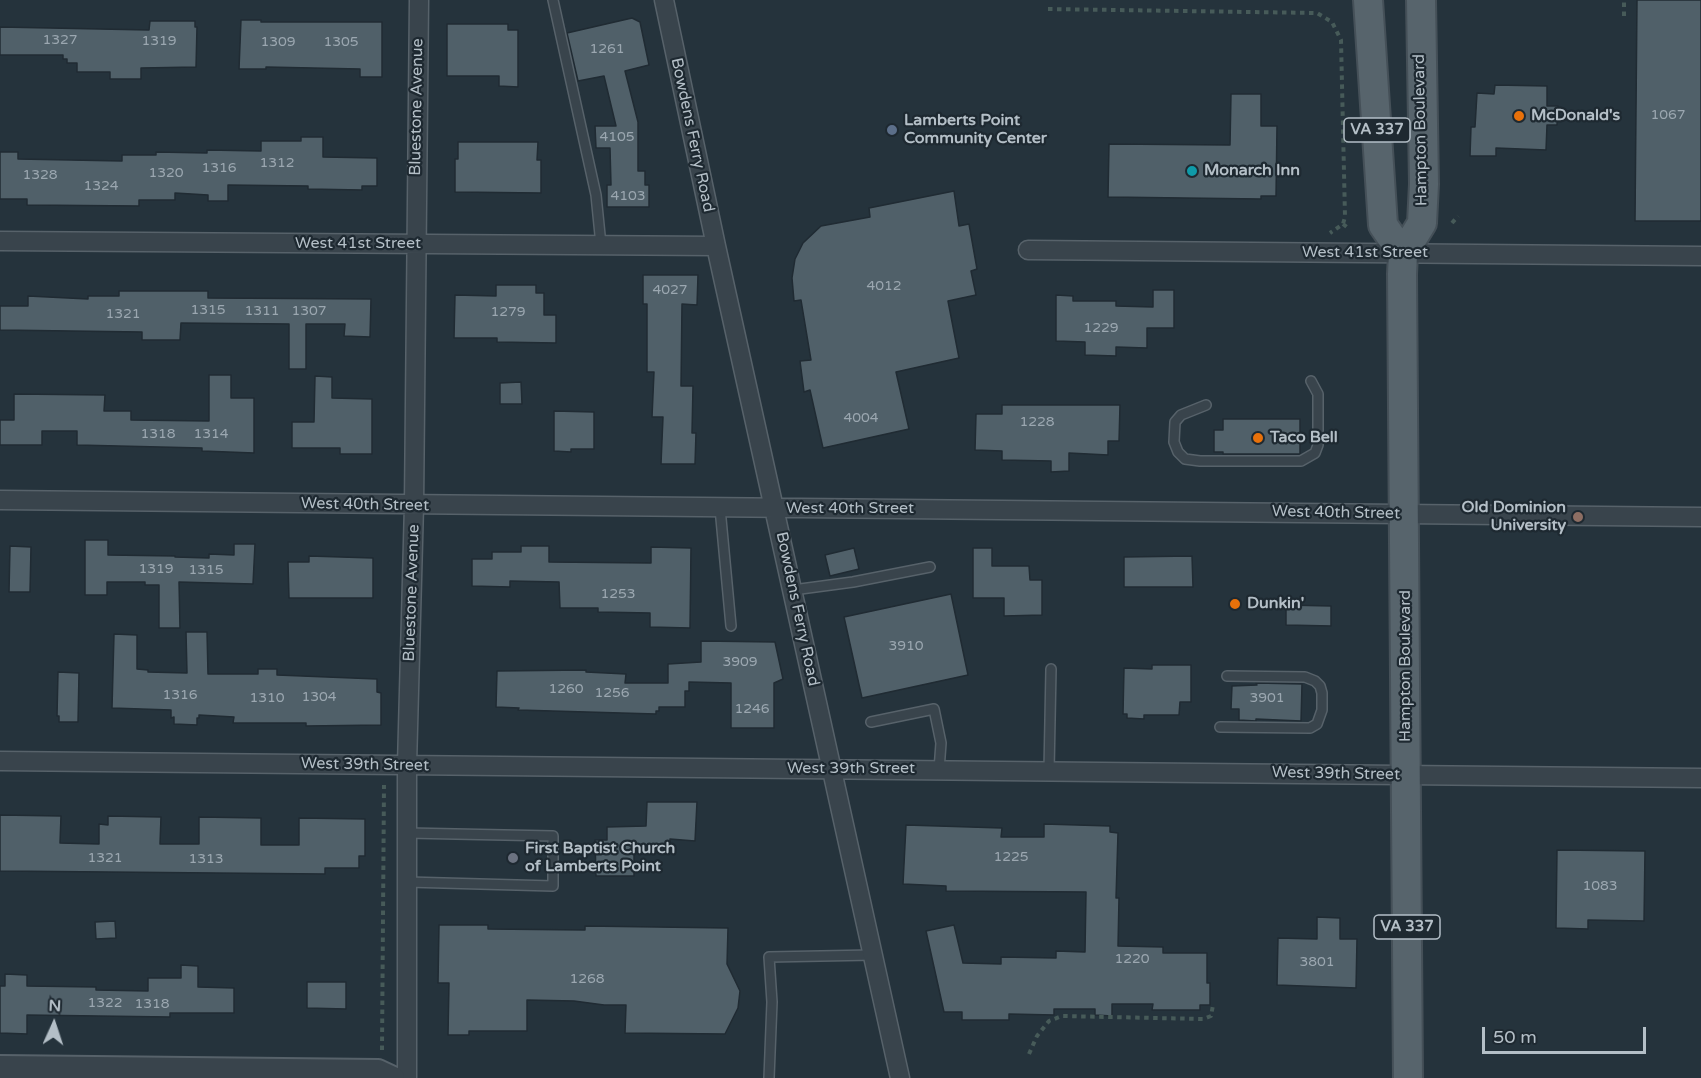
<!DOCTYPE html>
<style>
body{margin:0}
#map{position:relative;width:1701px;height:1078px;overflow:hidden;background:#25333c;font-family:"Varela Round",sans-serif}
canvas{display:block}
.north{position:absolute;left:24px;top:994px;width:60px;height:60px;-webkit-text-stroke:4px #1e2931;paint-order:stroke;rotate:3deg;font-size:16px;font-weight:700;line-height:24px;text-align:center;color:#b4bfc7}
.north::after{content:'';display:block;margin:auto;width:21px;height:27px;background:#b4bfc7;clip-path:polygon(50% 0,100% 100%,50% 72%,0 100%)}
.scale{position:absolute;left:1482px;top:1027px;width:164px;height:27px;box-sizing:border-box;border:3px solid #b4bfc7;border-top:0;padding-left:8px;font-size:18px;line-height:21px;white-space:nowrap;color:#b4bfc7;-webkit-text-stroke:4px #1e2931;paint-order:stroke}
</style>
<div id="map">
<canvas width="1701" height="1078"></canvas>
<div class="north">N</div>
<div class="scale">50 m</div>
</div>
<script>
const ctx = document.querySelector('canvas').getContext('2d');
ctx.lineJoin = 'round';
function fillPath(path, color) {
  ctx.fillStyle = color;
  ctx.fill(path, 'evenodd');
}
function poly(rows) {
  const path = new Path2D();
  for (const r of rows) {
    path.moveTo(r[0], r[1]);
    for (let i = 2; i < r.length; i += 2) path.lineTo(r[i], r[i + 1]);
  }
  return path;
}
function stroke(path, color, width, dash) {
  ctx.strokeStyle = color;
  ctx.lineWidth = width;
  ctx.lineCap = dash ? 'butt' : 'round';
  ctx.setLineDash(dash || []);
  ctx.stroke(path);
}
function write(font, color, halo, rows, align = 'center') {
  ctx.font = font + ' "Varela Round",sans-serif';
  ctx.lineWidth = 4.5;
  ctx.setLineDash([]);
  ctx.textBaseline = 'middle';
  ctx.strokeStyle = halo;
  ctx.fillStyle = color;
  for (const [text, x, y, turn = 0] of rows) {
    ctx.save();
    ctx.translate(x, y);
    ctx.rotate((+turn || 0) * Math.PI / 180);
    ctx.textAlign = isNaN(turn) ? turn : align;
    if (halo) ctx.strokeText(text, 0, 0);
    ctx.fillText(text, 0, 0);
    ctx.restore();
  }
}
const building = poly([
 [1637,0,1701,0,1701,221,1635,221,1637,0],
 [632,18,640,22,649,65,625,71,638,122,638,171,645,171,645,185,649,185,649,207,607,207,607,185,611,185,610,148,596,148,595,126,616,126,604,76,578,81,567,33,632,18],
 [241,20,261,20,261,22,382,22,382,77,360,77,360,69,266,67,266,69,239,69,241,20],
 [150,21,195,21,195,27,197,27,196,67,141,68,141,79,110,79,110,72,77,72,77,63,67,63,67,59,63,59,63,55,0,55,0,27,149,30,150,21],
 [447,24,508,24,508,30,518,30,518,87,499,86,499,76,447,76,447,24],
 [1495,85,1547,86,1547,106,1558,106,1557,125,1547,125,1546,150,1496,148,1496,156,1470,156,1471,127,1475,127,1477,93,1494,94,1495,85],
 [1231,94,1261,94,1261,126,1277,126,1276,196,1261,196,1261,199,1108,197,1109,144,1230,145,1231,94],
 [301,137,323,137,323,157,377,158,377,186,362,186,362,190,308,189,308,186,228,185,228,201,208,201,208,195,175,193,175,200,139,200,139,206,27,205,27,199,0,199,0,152,18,152,18,159,122,161,122,155,156,155,156,152,207,153,207,150,261,151,261,141,301,141,301,137],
 [458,142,538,142,537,160,541,160,541,193,455,192,455,159,458,159,458,142],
 [954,191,959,226,969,224,977,269,971,271,976,295,948,301,959,358,896,372,909,429,823,448,810,390,804,392,800,361,811,360,801,300,794,301,792,278,795,259,803,243,821,226,870,217,869,208,954,191],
 [643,275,698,275,697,305,682,304,681,386,693,386,692,433,696,433,695,464,661,464,663,417,652,417,654,372,647,372,647,304,643,304,643,275],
 [496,285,536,285,536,293,544,293,544,315,556,315,556,343,497,342,497,338,454,338,455,295,496,296,496,285],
 [1153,290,1174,290,1174,328,1147,328,1147,348,1116,347,1116,356,1085,355,1085,342,1056,341,1056,295,1073,296,1073,301,1116,301,1116,306,1153,307,1153,290],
 [119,291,208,291,208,298,371,299,370,337,344,336,345,324,306,324,306,369,289,369,289,324,181,323,180,340,142,340,142,332,0,330,0,306,28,306,28,296,88,299,88,296,119,296,119,291],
 [209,375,231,375,231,398,254,398,254,453,202,451,202,448,77,445,77,431,42,431,42,445,0,445,0,420,14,420,14,394,105,395,104,411,131,411,131,420,209,421,209,375],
 [315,376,332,377,332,398,372,399,372,454,340,454,340,448,292,448,292,422,314,422,315,376],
 [521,382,522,404,500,404,500,383,521,382],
 [1002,405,1120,405,1119,441,1108,441,1108,455,1069,453,1069,471,1051,472,1051,461,1002,460,1002,451,975,450,976,414,1002,414,1002,405],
 [554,411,594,412,594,449,571,449,571,452,554,451,554,411],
 [1223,419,1300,419,1300,454,1223,454,1223,452,1214,452,1214,430,1223,430,1223,419],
 [85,540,108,540,108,555,175,556,175,557,209,558,209,554,234,555,234,544,255,544,253,584,179,582,180,628,159,628,159,585,145,585,145,582,107,582,107,595,85,595,85,540],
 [10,546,31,547,30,592,9,592,10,546],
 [521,546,549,546,549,562,651,563,651,547,691,548,690,628,650,627,650,613,598,612,598,608,560,608,559,582,510,581,510,587,472,586,472,559,492,559,492,552,521,552,521,546],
 [854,548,859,569,830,576,825,555,854,548],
 [973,548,992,548,992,566,1029,566,1030,580,1042,580,1042,615,1004,616,1004,598,973,598,973,548],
 [309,556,373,558,373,598,289,598,288,562,309,562,309,556],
 [1192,556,1193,587,1124,587,1124,557,1192,556],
 [951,594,968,675,862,698,844,617,951,594],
 [1286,605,1331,606,1331,626,1286,625,1286,605],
 [186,632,207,632,208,674,258,674,258,669,277,669,277,675,377,679,377,692,381,693,381,725,306,726,306,723,233,723,234,717,199,715,199,718,197,718,197,725,174,724,174,717,171,718,171,710,112,708,114,634,137,635,137,669,148,670,148,672,187,673,186,632],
 [701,641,775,642,783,679,774,683,774,728,731,728,731,683,689,682,689,691,685,691,685,707,659,707,659,711,656,711,656,714,518,710,519,708,496,707,497,671,586,670,586,672,626,674,625,683,668,683,668,664,701,662,701,641],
 [1152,665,1191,665,1191,702,1180,702,1179,715,1144,715,1144,719,1127,718,1127,714,1123,714,1124,668,1152,669,1152,665],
 [58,672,79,673,78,722,59,722,59,716,57,716,58,672],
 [1256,683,1302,684,1301,721,1256,719,1256,721,1239,720,1239,709,1231,709,1232,686,1257,685,1256,683],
 [647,802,697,802,695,841,670,839,670,844,666,843,665,853,634,851,634,876,596,876,595,840,607,840,607,827,646,826,647,802],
 [0,815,61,816,60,843,99,844,99,824,108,825,108,816,161,817,160,844,199,844,199,817,261,818,261,845,299,845,299,818,365,819,365,856,359,856,359,868,325,868,325,874,0,871,0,815],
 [1044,824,1110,826,1110,832,1118,833,1116,898,1119,898,1118,946,1163,947,1163,953,1207,953,1207,983,1210,983,1210,1005,1200,1005,1200,1010,1152,1010,1153,1004,1112,1004,1112,1016,1095,1015,1095,1009,1054,1009,1054,1015,1009,1014,1009,1020,962,1020,962,1012,944,1012,926,931,954,925,963,963,1001,964,1001,957,1056,958,1056,951,1085,952,1086,892,946,891,946,886,903,884,906,825,1002,828,1001,837,1044,837,1044,824],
 [1557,850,1645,851,1644,921,1588,920,1588,929,1556,928,1557,850],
 [1317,917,1340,918,1340,939,1357,939,1356,988,1277,985,1278,938,1317,939,1317,917],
 [115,921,116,938,96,939,95,922,115,921],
 [439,925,488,925,488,929,585,930,585,926,728,928,727,964,740,991,738,1008,725,1034,625,1033,626,1005,604,1005,574,1001,527,1000,527,1031,469,1031,469,1035,448,1035,449,983,438,983,439,925],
 [181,965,198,966,198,987,234,988,234,1013,170,1013,170,1017,27,1015,27,1034,0,1033,0,986,5,986,5,974,27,975,27,986,96,987,96,990,148,991,148,978,181,978,181,965],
 [307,982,346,982,346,1009,307,1008,307,982]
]);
fillPath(building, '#506069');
stroke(building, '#202b33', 1.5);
const service = poly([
 [553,0,596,195,601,245],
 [1206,405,1181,415,1175,422,1174,442,1178,452,1185,459,1200,461,1301,461,1315,453,1318,445,1318,394,1311,381],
 [720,508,731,626],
 [793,590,853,582,930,567],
 [871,722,934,709,941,743,939,770],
 [1220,727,1310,728,1317,724,1322,710,1322,693,1320,686,1315,681,1305,677,1227,676],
 [1049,771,1051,669],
 [407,882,553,886,553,836,407,833],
 [769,1078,772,1002,769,957,873,955]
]);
const minor = poly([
 [664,0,716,246,900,1078],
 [0,241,716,246],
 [1028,250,1701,256],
 [0,500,1701,517],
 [0,761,1701,778],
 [407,1078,407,765,414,505,419,0]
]);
const tertiary = poly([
 [0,1067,378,1071,393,1078]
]);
const primary = poly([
 [1368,0,1383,225,1403,254],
 [1408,1078,1402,274,1403,254,1422,223,1424,184,1421,0]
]);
stroke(service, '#57626a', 12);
stroke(minor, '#57626a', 21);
stroke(tertiary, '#57626a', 26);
stroke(primary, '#455058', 32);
stroke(poly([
 [1048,9,1317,13,1332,22,1341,40,1345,217,1343,224,1330,233],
 [1624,16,1624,0],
 [1452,223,1458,216],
 [1343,224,1348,228],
 [382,1050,384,785],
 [1029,1054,1037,1036,1049,1021,1062,1016,1203,1019,1211,1016,1213,1005]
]), '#475b59', 4, [4.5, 4.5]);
stroke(service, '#39444c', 9);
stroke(minor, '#39444c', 18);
stroke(tertiary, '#39444c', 22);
stroke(primary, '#57646c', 28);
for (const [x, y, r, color] of [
 [1519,116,6,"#e8710a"],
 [892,130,6,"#5c6f8a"],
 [1192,171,6,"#0f9aa8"],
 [1258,438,6,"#e8710a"],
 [1578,517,6,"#8d6e63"],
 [1235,604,6,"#e8710a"],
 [513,858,6,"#6b7280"]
]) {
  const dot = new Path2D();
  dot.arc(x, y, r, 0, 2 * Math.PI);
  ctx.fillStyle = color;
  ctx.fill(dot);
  stroke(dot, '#1e2931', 2);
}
write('14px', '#9ba7b0', null, [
 ["1327",60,40],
 ["1319",159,41],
 ["1309",278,42],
 ["1305",341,42],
 ["1261",607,49],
 ["1067",1668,115],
 ["4105",617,137],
 ["1312",277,163],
 ["1316",219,168],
 ["1320",166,173],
 ["1328",40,175],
 ["1324",101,186],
 ["4103",628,196],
 ["4012",884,286],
 ["4027",670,290],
 ["1315",208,310],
 ["1311",262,311],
 ["1307",309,311],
 ["1279",508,312],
 ["1321",123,314],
 ["1229",1101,328],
 ["4004",861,418],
 ["1228",1037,422],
 ["1318",158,434],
 ["1314",211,434],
 ["1319",156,569],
 ["1315",206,570],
 ["1253",618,594],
 ["3910",906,646],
 ["3909",740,662],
 ["1260",566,689],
 ["1256",612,693],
 ["1316",180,695],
 ["1304",319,697],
 ["1310",267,698],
 ["3901",1267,698],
 ["1246",752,709],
 ["1225",1011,857],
 ["1321",105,858],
 ["1313",206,859],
 ["1083",1600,886],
 ["1220",1132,959],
 ["3801",1317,962],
 ["1268",587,979],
 ["1322",105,1003],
 ["1318",152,1004]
]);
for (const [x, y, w] of [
 [1377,130,66],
 [1407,927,66]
]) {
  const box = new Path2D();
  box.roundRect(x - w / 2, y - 12, w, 24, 4.5);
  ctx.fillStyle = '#1e2931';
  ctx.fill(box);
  stroke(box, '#b4bfc7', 1.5);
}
write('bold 15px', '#b4bfc7', null, [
 ["VA 337",1377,130],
 ["VA 337",1407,927]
]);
write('16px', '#b4bfc7', '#1e2931', [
 ["Bluestone Avenue",417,107,-89],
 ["Hampton Boulevard",1421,130,-91],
 ["Bowdens Ferry Road",692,135,78],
 ["West 41st Street",358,244],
 ["West 41st Street",1365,253],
 ["West 40th Street",365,505,1],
 ["West 40th Street",850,509],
 ["West 40th Street",1336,513,1],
 ["Bluestone Avenue",412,593,-88],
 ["Bowdens Ferry Road",797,609,78],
 ["Hampton Boulevard",1406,666,-90],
 ["West 39th Street",365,765,1],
 ["West 39th Street",851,769],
 ["West 39th Street",1336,774,1]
]);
write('bold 16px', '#b4bfc7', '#1e2931', [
 ["McDonald's",1531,116],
 ["Lamberts Point",904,121],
 ["Community Center",904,139],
 ["Monarch Inn",1204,171],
 ["Taco Bell",1270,438],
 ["Old Dominion",1566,508,"right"],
 ["University",1566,526,"right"],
 ["Dunkin'",1247,604],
 ["First Baptist Church",525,849],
 ["of Lamberts Point",525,867]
], 'left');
</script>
